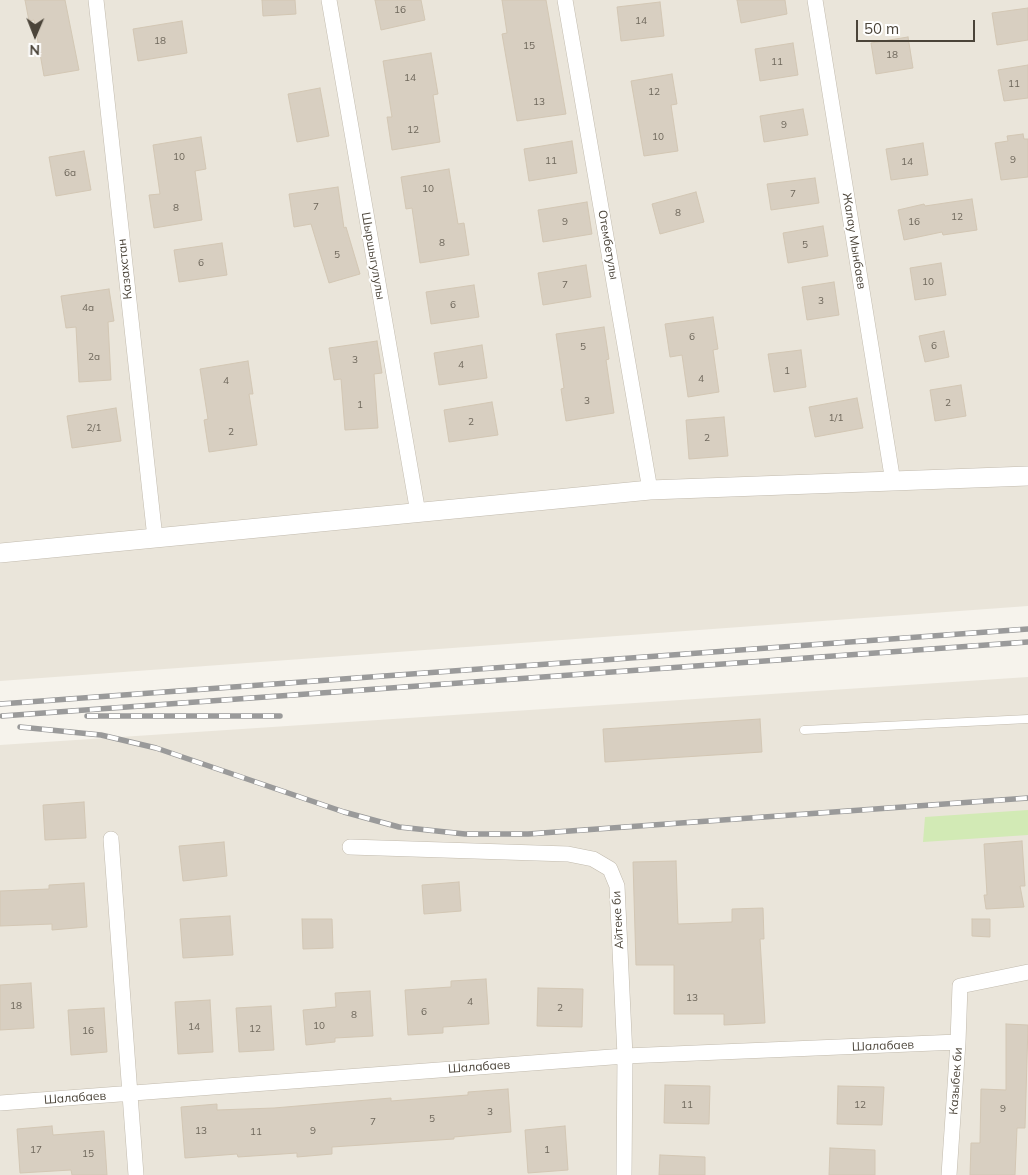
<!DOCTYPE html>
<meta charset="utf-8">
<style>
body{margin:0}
#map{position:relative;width:1028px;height:1175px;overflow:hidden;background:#f6f3ec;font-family:Mulish,sans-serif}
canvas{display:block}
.north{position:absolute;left:10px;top:10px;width:50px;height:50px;-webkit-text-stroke:4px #fff;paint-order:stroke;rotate:181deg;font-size:14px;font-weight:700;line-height:20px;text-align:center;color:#4b4439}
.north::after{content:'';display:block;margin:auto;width:18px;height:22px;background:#4b4439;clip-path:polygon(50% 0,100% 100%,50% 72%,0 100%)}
.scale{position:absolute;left:856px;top:20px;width:119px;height:22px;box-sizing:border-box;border:2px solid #4b4439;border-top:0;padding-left:6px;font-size:15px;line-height:18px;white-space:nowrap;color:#4b4439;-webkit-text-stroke:4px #fff;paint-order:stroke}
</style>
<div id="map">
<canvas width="1028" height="1175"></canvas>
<div class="north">N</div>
<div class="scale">50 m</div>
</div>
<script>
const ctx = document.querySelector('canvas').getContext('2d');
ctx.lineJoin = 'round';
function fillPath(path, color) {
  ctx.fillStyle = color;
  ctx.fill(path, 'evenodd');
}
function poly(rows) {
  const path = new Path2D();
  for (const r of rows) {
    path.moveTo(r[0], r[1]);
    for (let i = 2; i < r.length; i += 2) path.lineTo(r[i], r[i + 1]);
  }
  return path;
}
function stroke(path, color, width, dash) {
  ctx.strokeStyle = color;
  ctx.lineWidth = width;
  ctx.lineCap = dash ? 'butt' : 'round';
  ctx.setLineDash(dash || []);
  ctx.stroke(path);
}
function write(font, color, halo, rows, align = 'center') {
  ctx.font = font + ' Mulish,sans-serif';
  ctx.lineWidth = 4;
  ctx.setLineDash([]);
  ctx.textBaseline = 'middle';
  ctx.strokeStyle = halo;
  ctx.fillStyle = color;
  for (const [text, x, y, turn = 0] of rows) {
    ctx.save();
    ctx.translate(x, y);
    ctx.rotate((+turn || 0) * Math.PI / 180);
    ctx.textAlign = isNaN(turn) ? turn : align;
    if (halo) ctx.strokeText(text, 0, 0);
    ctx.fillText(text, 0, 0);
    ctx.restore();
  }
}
fillPath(poly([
 [0,0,1028,0,1028,606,0,681],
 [1028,677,1028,1175,0,1175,0,745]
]), '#eae5da');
fillPath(poly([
 [1028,810,1028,835,923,842,925,817]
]), '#d2eab5');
const building = poly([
 [25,0,65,0,79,70,44,76,34,20,29,21,25,0],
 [262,0,295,0,296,14,263,16,262,0],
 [375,0,421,0,425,20,381,30,375,0],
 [502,0,546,0,566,114,517,121,502,34,507,33,502,0],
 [737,0,785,0,787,14,741,23,737,0],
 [660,2,664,36,621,41,617,7,660,2],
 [1028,8,1028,40,997,45,992,13,1028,8],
 [182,21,187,53,138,61,133,29,182,21],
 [908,37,913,68,876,74,871,43,908,37],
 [793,43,798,75,760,81,755,49,793,43],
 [431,53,438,94,433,95,440,142,392,150,387,117,392,117,383,61,431,53],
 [1028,65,1028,98,1004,101,998,70,1028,65],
 [672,74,677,104,671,105,678,151,644,156,631,81,672,74],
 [320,88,329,136,297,142,288,94,320,88],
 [803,109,808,135,764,142,760,116,803,109],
 [1023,134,1024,139,1028,139,1028,177,1001,180,995,143,1008,141,1007,136,1023,134],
 [201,137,206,169,195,171,202,220,154,228,149,195,160,194,153,145,201,137],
 [572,141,577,173,529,181,524,149,572,141],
 [923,143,928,175,891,180,886,149,923,143],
 [84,151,91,190,56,196,49,157,84,151],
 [449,169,458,224,464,223,469,255,420,263,412,208,406,209,401,177,449,169],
 [815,178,819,203,771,210,767,184,815,178],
 [338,187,344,228,346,227,360,274,329,283,311,224,294,227,289,194,338,187],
 [696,192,704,222,660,234,652,204,696,192],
 [972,199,977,230,943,235,942,232,904,240,898,210,924,204,925,206,972,199],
 [587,202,592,234,543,242,538,210,587,202],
 [823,226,828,256,788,263,783,233,823,226],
 [222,243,227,275,179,282,174,250,222,243],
 [941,263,946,295,915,300,910,268,941,263],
 [586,265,591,297,543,305,538,273,586,265],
 [834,282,839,315,807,320,802,287,834,282],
 [474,285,479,317,431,324,426,292,474,285],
 [109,289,114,321,108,322,111,380,79,382,76,327,66,328,61,296,109,289],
 [713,317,718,349,713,350,719,392,688,397,682,355,670,357,665,324,713,317],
 [604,327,609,359,606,360,614,413,566,421,561,389,564,388,556,334,604,327],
 [944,331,949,357,925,362,919,336,944,331],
 [377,341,382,373,374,374,378,428,345,430,341,379,334,380,329,348,377,341],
 [482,345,487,378,439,385,434,353,482,345],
 [801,350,806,387,774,392,768,354,801,350],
 [248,361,253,394,249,394,257,445,209,452,204,420,208,419,200,369,248,361],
 [961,385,966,416,935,421,930,390,961,385],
 [857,398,863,428,815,437,809,407,857,398],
 [492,402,498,435,449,442,444,410,492,402],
 [116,408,121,441,72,448,67,416,116,408],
 [724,417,728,456,689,459,686,420,724,417],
 [760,719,762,752,605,762,603,729,760,719],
 [84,802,86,838,45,840,43,805,84,802],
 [1022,841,1025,886,1020,886,1024,907,986,909,984,895,987,895,984,844,1022,841],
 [224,842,227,876,183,881,179,846,224,842],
 [676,861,678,924,732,922,732,909,763,908,764,939,760,939,765,1023,724,1025,724,1014,674,1014,674,965,636,965,633,862,676,861],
 [459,882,461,911,424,914,422,885,459,882],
 [84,883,87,927,52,930,52,924,0,926,0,891,49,889,49,885,84,883],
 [230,916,233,955,183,958,180,919,230,916],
 [302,919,332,919,333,948,303,949,302,919],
 [972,919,990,919,990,937,972,936,972,919],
 [486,979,489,1024,443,1027,443,1033,408,1035,405,990,451,987,451,981,486,979],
 [31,983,34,1028,0,1030,0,985,31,983],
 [538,988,583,989,582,1027,537,1026,538,988],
 [370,991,373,1036,335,1038,335,1042,306,1045,303,1010,336,1007,335,993,370,991],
 [210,1000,213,1052,178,1054,175,1002,210,1000],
 [271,1006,274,1050,239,1052,236,1008,271,1006],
 [104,1008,107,1052,71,1055,68,1010,104,1008],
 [1006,1024,1028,1025,1025,1128,1017,1128,1015,1175,970,1175,971,1143,980,1143,981,1089,1006,1090,1006,1024],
 [665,1085,710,1086,709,1124,664,1123,665,1085],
 [838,1086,884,1087,882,1125,837,1124,838,1086],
 [508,1089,511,1132,454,1137,454,1139,332,1147,332,1154,297,1157,297,1153,238,1157,237,1154,185,1158,181,1107,217,1104,217,1110,274,1108,391,1098,391,1101,468,1095,468,1092,508,1089],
 [52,1126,53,1135,104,1131,107,1175,72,1175,71,1170,20,1173,17,1129,52,1126],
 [565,1126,568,1170,528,1173,525,1130,565,1126],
 [830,1148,875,1150,875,1175,829,1175,830,1148],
 [660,1155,705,1157,705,1175,659,1175,660,1155]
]);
fillPath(building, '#d8cfc1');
stroke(building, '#d3c7b4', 1);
const service = poly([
 [804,730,1028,719]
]);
const minor = poly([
 [96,0,155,538],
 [329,0,418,513],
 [565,0,650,490],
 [815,0,893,482],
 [111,839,136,1175],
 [350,847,568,854,593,859,610,869,617,886,625,1056,624,1175],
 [0,1103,625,1056,958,1042],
 [949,1175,958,1042,960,986,1028,972]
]);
const tertiary = poly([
 [0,553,650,490,1028,476]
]);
stroke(service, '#c2bbae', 9);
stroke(minor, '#c2bbae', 16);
stroke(tertiary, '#c2bbae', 20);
stroke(service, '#fff', 8);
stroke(minor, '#fff', 15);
stroke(tertiary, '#fff', 19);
const rail = poly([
 [0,704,1028,629],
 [2,716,1028,642],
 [87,716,280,716],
 [20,727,101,735,156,748,344,812,399,827,465,834,528,834,1028,798]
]);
stroke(rail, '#9a9a9a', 5.5);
stroke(rail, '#fff', 4, [11]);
write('10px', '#6e675b', null, [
 ["16",400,10],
 ["14",641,21],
 ["18",160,41],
 ["15",529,46],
 ["18",892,55],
 ["11",777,62],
 ["14",410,78],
 ["11",1014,84],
 ["12",654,92],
 ["13",539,102],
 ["9",784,125],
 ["12",413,130],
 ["10",658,137],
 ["10",179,157],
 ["9",1013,160],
 ["11",551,161],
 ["14",907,162],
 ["6а",70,173],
 ["10",428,189],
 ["7",793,194],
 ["7",316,207],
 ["8",176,208],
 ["8",678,213],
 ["12",957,217],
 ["9",565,222],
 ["16",914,222],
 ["8",442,243],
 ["5",805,245],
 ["5",337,255],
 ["6",201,263],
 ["10",928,282],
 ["7",565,285],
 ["3",821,301],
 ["6",453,305],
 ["4а",88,308],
 ["6",692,337],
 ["6",934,346],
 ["5",583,347],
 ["2а",94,357],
 ["3",355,360],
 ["4",461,365],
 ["1",787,371],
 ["4",701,379],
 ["4",226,381],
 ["3",587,401],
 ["2",948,403],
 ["1",360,405],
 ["1/1",836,418],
 ["2",471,422],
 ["2/1",94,428],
 ["2",231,432],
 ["2",707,438],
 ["13",692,998],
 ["4",470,1002],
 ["18",16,1006],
 ["2",560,1008],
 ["6",424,1012],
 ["8",354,1015],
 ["10",319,1026],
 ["14",194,1027],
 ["12",255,1029],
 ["16",88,1031],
 ["11",687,1105],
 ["12",860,1105],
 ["9",1003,1109],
 ["3",490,1112],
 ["5",432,1119],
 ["7",373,1122],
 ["13",201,1131],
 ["9",313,1131],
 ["11",256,1132],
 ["17",36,1150],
 ["1",547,1150],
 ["15",88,1154]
]);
write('12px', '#4b4439', '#fff', [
 ["Жалау Мынбаев",854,241,81],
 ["Отембетулы",608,245,80],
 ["Шыршыгулулы",373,256,80],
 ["Казахстан",125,269,-96],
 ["Айтеке би",618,920,-93],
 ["Шалабаев",883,1046,-2],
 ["Шалабаев",479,1067,-4],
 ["Казыбек би",956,1081,-86],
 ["Шалабаев",75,1098,-4]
]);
</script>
